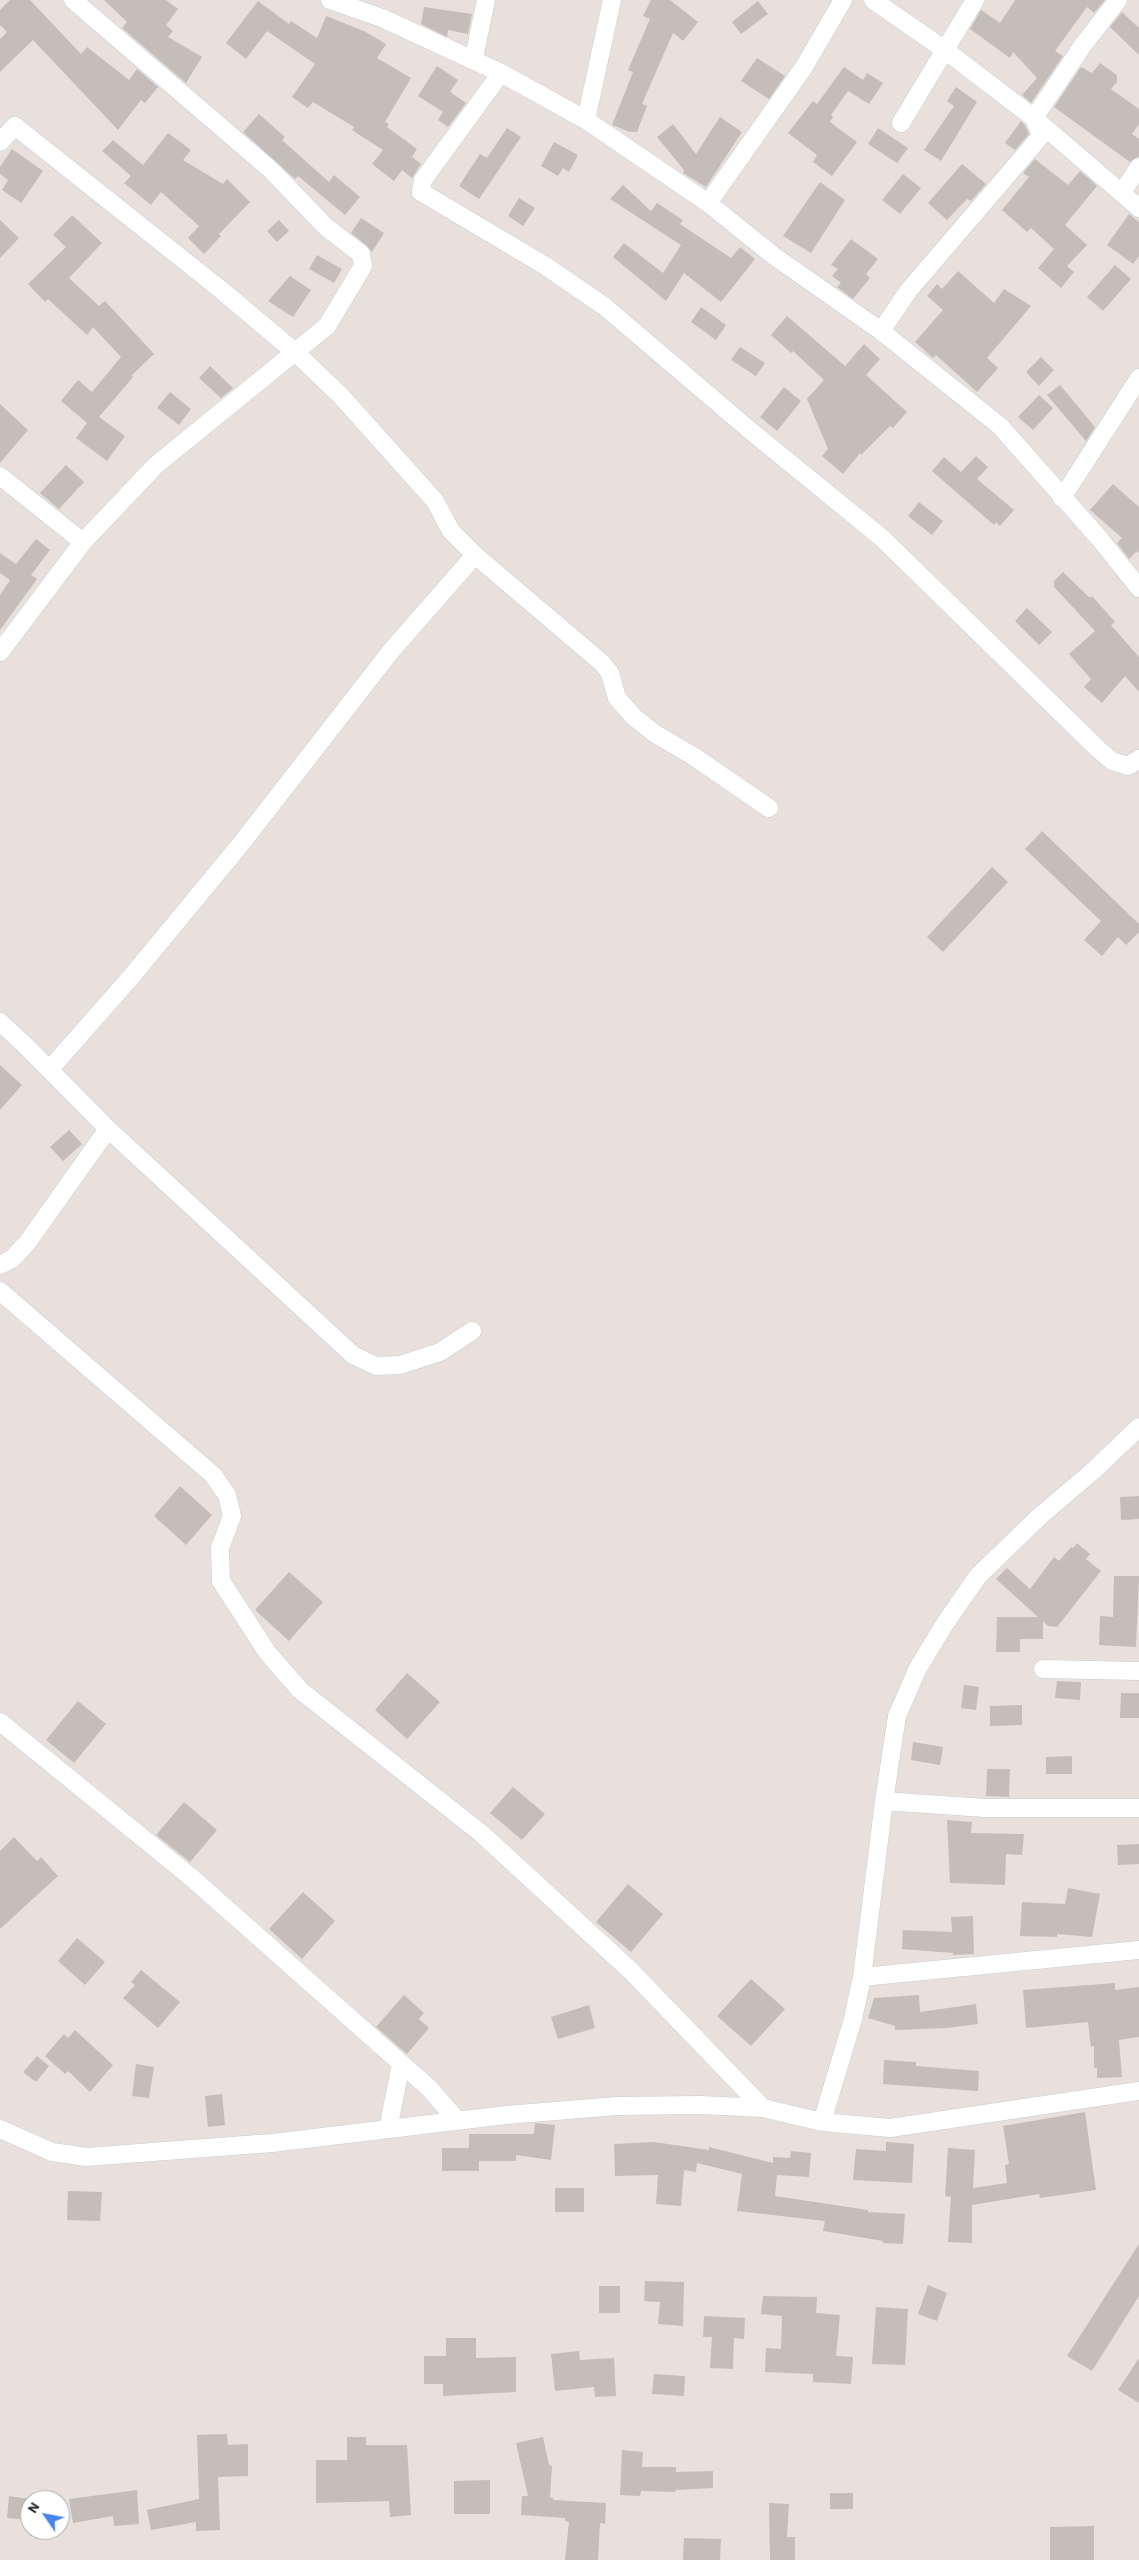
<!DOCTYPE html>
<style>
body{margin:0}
#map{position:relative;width:1139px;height:2560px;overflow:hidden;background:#e9e0db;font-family:Barlow,sans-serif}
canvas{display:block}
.north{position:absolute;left:20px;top:2490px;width:50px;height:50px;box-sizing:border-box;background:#fff;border:1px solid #a9a9a9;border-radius:50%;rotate:303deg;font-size:14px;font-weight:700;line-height:20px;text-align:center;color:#282828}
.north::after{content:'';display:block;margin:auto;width:18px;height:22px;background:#4985e8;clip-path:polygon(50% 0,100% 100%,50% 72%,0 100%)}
</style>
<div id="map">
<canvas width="1139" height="2560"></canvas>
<div class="north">N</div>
</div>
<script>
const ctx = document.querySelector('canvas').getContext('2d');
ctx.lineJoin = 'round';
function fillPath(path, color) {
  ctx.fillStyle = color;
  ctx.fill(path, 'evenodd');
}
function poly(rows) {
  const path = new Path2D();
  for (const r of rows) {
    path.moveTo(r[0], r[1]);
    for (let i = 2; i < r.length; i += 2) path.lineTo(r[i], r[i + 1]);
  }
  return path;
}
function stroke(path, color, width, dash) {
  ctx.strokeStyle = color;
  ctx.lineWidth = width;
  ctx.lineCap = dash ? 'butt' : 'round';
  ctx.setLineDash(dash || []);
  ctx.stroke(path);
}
fillPath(poly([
 [10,0,30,0,81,54,87,47,129,80,137,69,158,87,145,103,141,100,118,130,33,40,0,72,0,39,7,32,0,25,0,10],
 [104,0,166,0,178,9,166,25,173,31,168,37,202,57,186,83,122,28,127,22],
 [651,0,670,0,698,22,683,41,673,33,642,104,647,106,637,132,630,132,612,125,633,72,628,70,650,19,643,16],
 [1015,0,1105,0,1094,13,1087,7,1055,51,1063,56,1031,103,1022,95,1037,78,1013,52,1010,58,970,29,981,10,1000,23],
 [258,1,289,24,291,21,317,38,326,16,364,31,386,44,377,58,411,78,385,122,389,124,387,127,417,149,412,157,421,164,412,178,402,170,394,181,372,164,383,150,352,130,354,127,313,102,308,108,292,97,315,64,267,31,246,59,226,43],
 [758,1,768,14,741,34,732,22],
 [424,7,472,14,468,34,448,30,447,37,421,24],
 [1122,12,1139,28,1139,55,1110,27],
 [757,58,785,76,769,99,741,81],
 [1100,63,1117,75,1117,82,1111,89,1139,109,1139,124,1132,134,1139,139,1139,156,1130,162,1054,107,1081,67,1092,73],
 [437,66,458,80,450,92,466,103,448,127,438,120,443,112,418,96],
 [844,67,863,80,867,73,883,83,869,104,848,91,831,115,833,117,830,122,857,142,832,176,813,162,817,155,788,133,813,101,817,104],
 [956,87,977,102,941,161,924,150,954,106,947,101],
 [259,114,285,137,282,140,329,182,334,175,360,197,345,215,298,176,295,179,243,132],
 [720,117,742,132,706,187,683,173,684,170,657,137,673,124,696,154],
 [1021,121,1025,125,1029,134,1015,150,1005,143],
 [507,128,521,137,479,199,459,186,480,154,487,158],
 [878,128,908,148,897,163,868,144],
 [168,133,191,150,183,160,223,184,227,179,250,202,219,234,221,236,204,254,188,238,199,226,161,192,151,205,124,183,131,176,102,151,113,140,143,165],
 [554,142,578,155,569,172,563,168,558,176,541,166],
 [12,149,43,171,21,203,2,190,8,180,0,174,0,167],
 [1035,159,1068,185,1080,171,1097,186,1065,225,1087,245,1067,266,1074,272,1061,288,1038,268,1054,249,1031,228,1027,232,1002,210,1029,177,1023,173],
 [962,164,986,184,971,201,967,199,947,220,928,203],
 [903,174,921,188,900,214,882,200],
 [820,182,845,200,811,253,783,236],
 [623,185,651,211,657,203,683,220,680,224,731,258,740,247,755,259,721,302,684,273,666,301,613,257,624,243,663,273,681,245,610,199],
 [519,198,535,208,523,226,508,216],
 [1129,214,1139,222,1139,256,1133,264,1107,245],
 [72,215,102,243,69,278,99,306,105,301,154,354,131,376,133,377,99,417,125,436,107,461,76,438,87,423,61,401,78,380,92,392,121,357,93,327,87,335,48,299,45,302,28,284,66,247,53,235],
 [361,218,384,233,372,252,367,246,351,233],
 [0,220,19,238,0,258],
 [279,220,289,231,277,242,267,231],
 [851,239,878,259,866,274,870,278,853,299,837,287,841,283,832,276,838,269,831,265],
 [317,255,342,269,334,283,309,269],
 [1115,265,1131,279,1103,311,1087,297],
 [958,271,994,303,1004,289,1031,306,987,358,998,368,977,392,936,355,933,358,915,342,943,310,927,296,937,284,942,289],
 [290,276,311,290,293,317,268,301],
 [701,307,726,325,716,340,691,322],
 [787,316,845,366,864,344,880,359,866,375,907,412,893,428,890,426,861,455,860,453,843,474,822,456,828,449,807,399,824,380,793,351,791,353,771,335],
 [740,347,765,363,756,376,731,360],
 [1041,357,1054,370,1039,386,1026,372],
 [210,366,233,388,221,398,199,378],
 [1060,385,1095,427,1086,441,1047,395],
 [784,387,801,401,777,431,760,417],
 [170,392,191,409,179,425,157,408],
 [1039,395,1053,408,1033,430,1018,417],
 [0,404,28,430,0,463],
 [976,456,988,467,977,479,1014,510,1000,526,996,522,994,525,932,471,944,457,961,472],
 [66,465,84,482,59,509,40,493],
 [1113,484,1139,507,1139,553,1137,551,1129,559,1117,543,1122,538,1090,510],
 [919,502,943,521,932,535,908,516],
 [36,539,50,550,31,575,37,579,0,630,0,595,10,580,0,573,0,553,16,564],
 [1063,572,1090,598,1092,596,1115,622,1111,625,1139,657,1139,692,1125,676,1102,703,1084,687,1091,679,1069,654,1095,631,1054,587,1054,581],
 [1027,608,1052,632,1039,645,1015,621],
 [1042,831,1139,924,1139,932,1126,945,1118,937,1102,956,1084,940,1101,921,1025,849],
 [992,867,1008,882,943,952,927,937],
 [0,1065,22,1085,0,1110],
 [69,1130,82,1144,63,1161,50,1147],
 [180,1486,212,1515,186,1545,154,1516],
 [1139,1496,1139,1519,1121,1520,1120,1497],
 [1077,1543,1090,1554,1086,1559,1101,1571,1057,1627,1048,1626,1043,1621,1043,1639,1020,1639,1020,1652,996,1652,997,1617,1038,1617,996,1579,1007,1568,1030,1589,1054,1557,1059,1561,1071,1547,1073,1548],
 [289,1572,323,1602,289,1641,255,1610],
 [1114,1576,1139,1576,1136,1647,1099,1645,1100,1616,1113,1617],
 [407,1673,440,1702,407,1739,375,1710],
 [1057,1681,1081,1682,1080,1700,1055,1698],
 [964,1685,979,1687,976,1710,961,1708],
 [1121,1693,1139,1693,1139,1718,1120,1718],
 [78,1701,106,1724,74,1763,46,1740],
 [1022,1705,1022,1725,990,1726,990,1706],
 [913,1742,943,1747,940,1765,911,1760],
 [1072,1756,1072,1774,1046,1774,1046,1757],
 [987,1769,1010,1769,1009,1797,986,1796],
 [513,1787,545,1814,522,1840,490,1813],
 [184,1802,217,1830,190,1862,156,1835],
 [947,1820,972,1822,971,1833,1024,1834,1022,1855,1006,1854,1005,1885,950,1883],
 [14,1837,37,1861,41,1857,58,1876,0,1929,0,1851],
 [1139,1844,1139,1864,1118,1865,1117,1845],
 [628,1884,663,1914,631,1952,596,1922],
 [1068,1888,1100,1894,1092,1937,1057,1934,1057,1937,1020,1936,1022,1902,1065,1904],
 [303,1892,335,1921,302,1959,269,1929],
 [973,1916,974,1954,953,1955,953,1953,902,1949,903,1930,952,1932,951,1917],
 [77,1938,105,1962,85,1985,58,1961],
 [141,1970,180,2002,158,2028,123,1998,135,1985,131,1982],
 [751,1979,785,2009,751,2046,717,2016],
 [1115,1983,1115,1990,1139,1987,1139,2037,1119,2040,1122,2077,1097,2078,1097,2068,1094,2068,1094,2046,1091,2047,1088,2022,1026,2028,1023,1990],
 [404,1995,424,2013,419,2019,429,2028,407,2054,376,2027],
 [919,1995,920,2012,976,2004,978,2024,947,2028,895,2030,895,2026,868,2018,874,1998],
 [589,2005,595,2028,558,2039,551,2017],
 [75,2030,113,2065,90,2092,68,2071,65,2074,45,2056,64,2034,68,2038],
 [37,2056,49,2066,36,2082,23,2072],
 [884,2060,916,2062,916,2066,979,2071,978,2091,883,2084],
 [136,2064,154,2067,149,2098,132,2096],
 [222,2094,225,2125,208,2127,205,2096],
 [1085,2112,1096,2190,1040,2198,1039,2194,972,2205,972,2243,948,2242,951,2197,945,2196,948,2148,975,2150,973,2188,1007,2183,1005,2165,1009,2164,1003,2126],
 [535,2123,555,2125,551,2160,516,2155,516,2161,479,2161,479,2171,442,2171,442,2148,469,2148,469,2134,534,2134],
 [654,2142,709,2150,709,2147,773,2163,773,2157,790,2158,791,2151,811,2153,809,2177,777,2175,775,2196,868,2210,868,2212,905,2214,903,2244,883,2243,883,2241,823,2231,825,2221,737,2211,742,2174,697,2163,696,2172,684,2170,681,2206,656,2204,658,2175,615,2176,614,2144],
 [886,2142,914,2144,912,2183,853,2180,856,2149,886,2151],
 [555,2188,584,2188,584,2212,555,2212],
 [68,2191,102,2192,100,2221,67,2220],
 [1139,2244,1139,2296,1092,2371,1067,2356],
 [645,2281,684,2282,683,2326,658,2324,660,2302,644,2301],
 [928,2285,947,2293,937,2321,918,2314],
 [599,2286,620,2286,620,2313,599,2313],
 [763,2296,817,2297,816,2313,840,2315,836,2356,853,2357,851,2384,813,2382,813,2374,765,2372,766,2348,781,2349,782,2316,761,2314],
 [876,2307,908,2309,905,2365,872,2364],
 [704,2316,745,2318,744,2339,734,2338,733,2369,710,2368,712,2337,703,2337],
 [446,2338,476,2338,476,2358,516,2357,516,2392,443,2396,443,2384,424,2384,424,2356,446,2356],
 [579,2351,580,2360,614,2358,616,2396,595,2397,594,2387,555,2391,551,2354],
 [1139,2358,1139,2403,1118,2390],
 [654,2374,685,2376,684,2396,652,2394],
 [227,2434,228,2445,248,2444,248,2476,218,2477,220,2530,196,2531,196,2522,151,2530,147,2510,199,2499,197,2435],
 [347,2437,366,2437,366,2445,407,2445,411,2515,390,2517,389,2501,316,2503,316,2460,347,2460],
 [543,2437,549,2465,552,2466,550,2497,553,2498,553,2500,606,2503,605,2524,600,2523,598,2560,565,2560,569,2522,565,2521,565,2518,521,2515,522,2496,528,2496,516,2443],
 [622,2450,643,2452,642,2467,676,2467,676,2472,713,2471,713,2488,676,2490,675,2492,641,2491,640,2496,620,2495],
 [490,2480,490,2514,454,2514,454,2481],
 [137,2490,139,2524,114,2526,113,2516,73,2523,69,2499],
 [830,2493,853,2493,853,2509,830,2509],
 [9,2496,30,2499,30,2520,7,2518],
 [769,2503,789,2504,787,2537,795,2537,795,2560,770,2560],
 [1094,2526,1094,2560,1050,2560,1050,2527],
 [684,2538,721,2539,720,2560,683,2560]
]), '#c4bdba');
const street = poly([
 [330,0,382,18,501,73,586,120,708,203,774,256,881,331,1000,426,1099,538,1139,588],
 [873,0,945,50,1034,118,1139,208],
 [474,58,486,0],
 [501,73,423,180,421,192,544,265,604,306,752,432,882,538,1098,749,1112,761,1128,766,1139,759],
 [586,120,612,0],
 [901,123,975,0],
 [0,142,15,126,220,289,296,353,341,396,435,501,451,531,475,555,391,651,240,845,131,977,50,1069],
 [1122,192,1139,167],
 [708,203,804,67,843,0],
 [881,331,909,290,1041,136,1034,118,1083,45,1118,0],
 [0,476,83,542],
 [1062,498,1139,378],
 [475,555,602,663,610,673,617,698,634,717,654,733,693,756,769,808],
 [0,652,83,542,156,465,327,326,363,266,361,254,326,227,271,170,73,0],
 [0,1022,25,1045,108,1129,353,1355,376,1366,400,1365,440,1352,472,1331],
 [0,1265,12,1259,27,1243,108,1129],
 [0,1291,213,1475,227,1495,232,1516,220,1548,221,1581,267,1652,300,1690,482,1834,631,1971,763,2108],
 [1043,1669,1139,1671],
 [0,1722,192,1878,429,2088,457,2120],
 [884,1801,985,1808,1139,1808],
 [862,1977,1139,1950],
 [822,2122,853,2019,862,1977,884,1801,897,1716,918,1668,946,1622,978,1576,1040,1516,1093,1471,1139,1427],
 [0,2129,52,2152,86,2157,272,2143,506,2115,617,2106,701,2105,763,2108,822,2122,890,2128,1139,2091],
 [388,2129,401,2064]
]);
stroke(street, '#c6ccd5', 19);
stroke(street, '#fff', 18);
</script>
